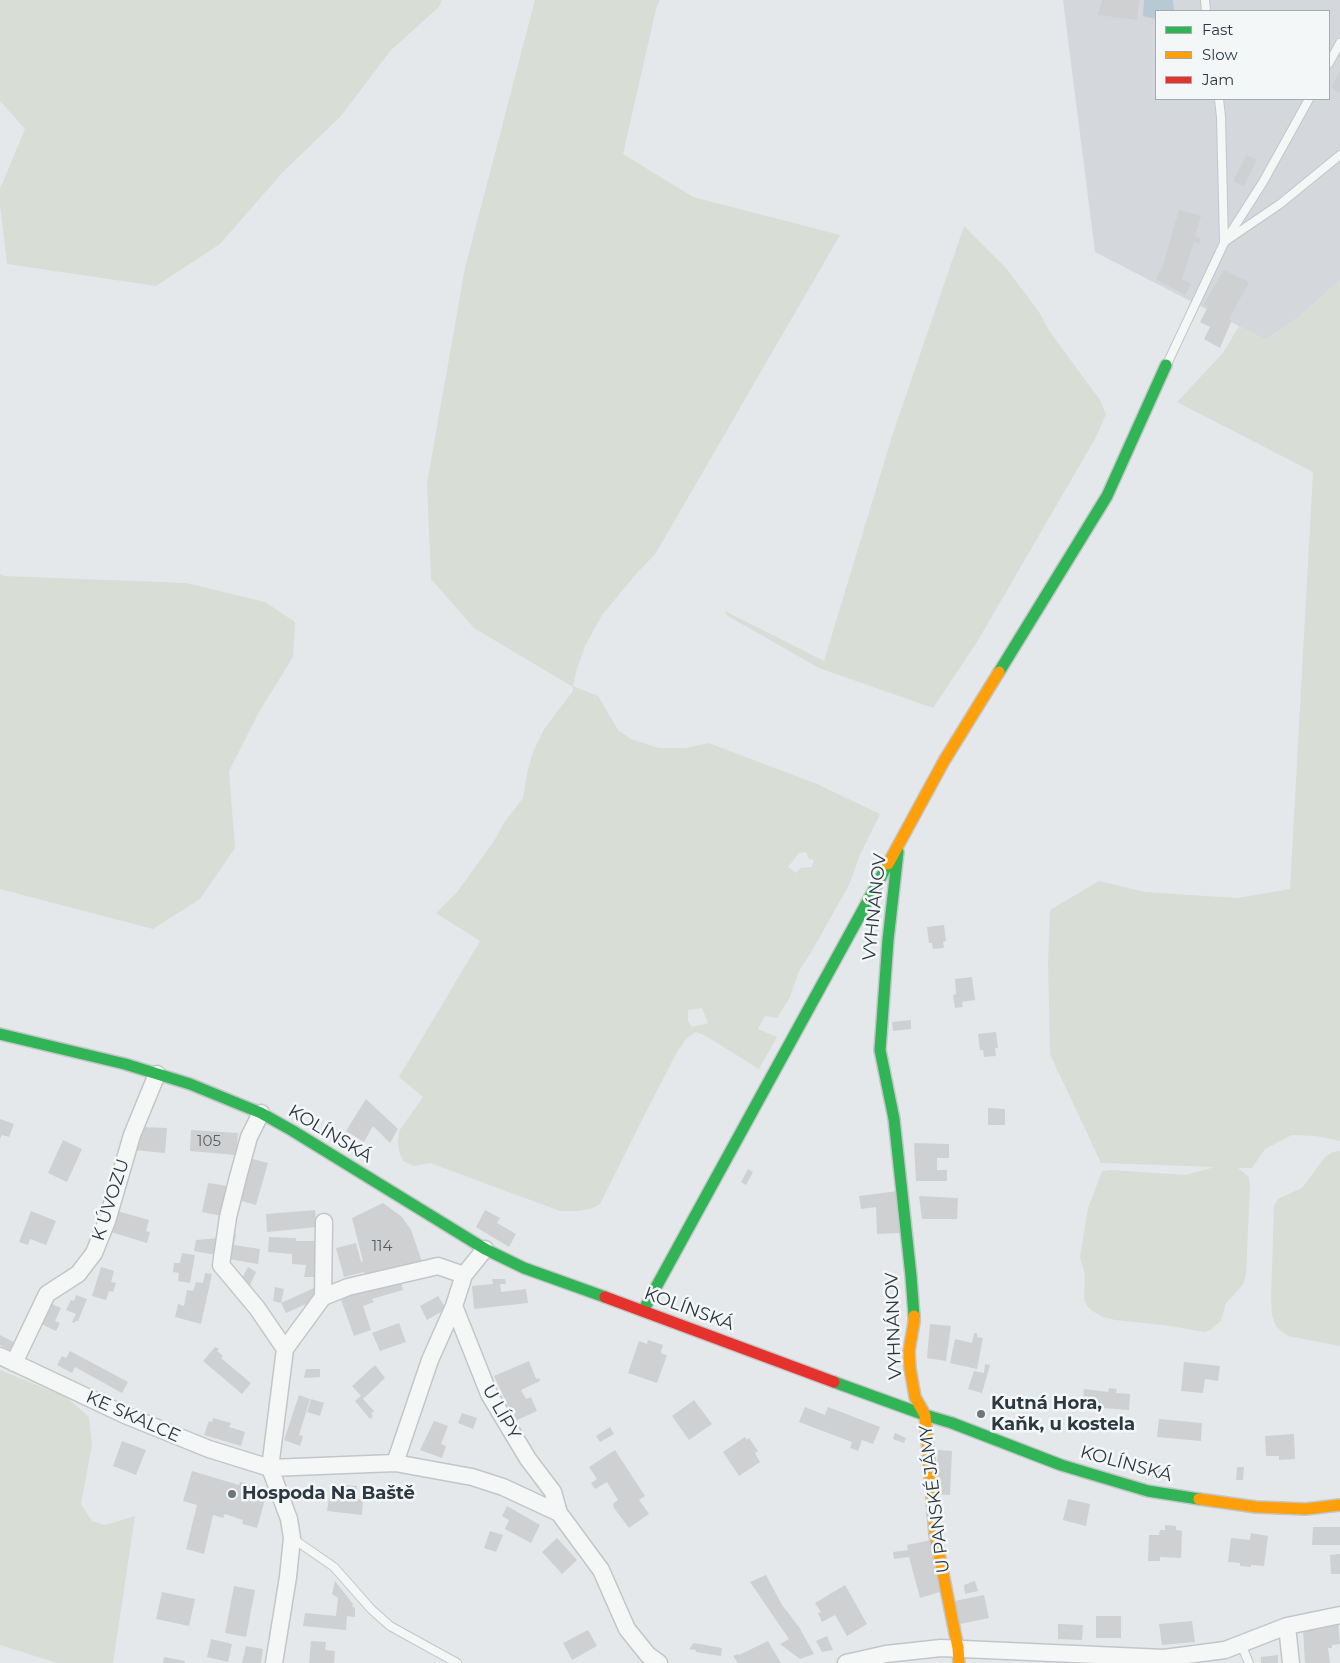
<!DOCTYPE html>
<meta charset="utf-8">
<style>
body{margin:0}
#map{position:relative;width:1340px;height:1663px;overflow:hidden;background:#e5e8ea;font-family:Montserrat,sans-serif}
canvas{display:block}
.legend{position:absolute;left:1155px;top:10px;width:175px;height:90px;box-sizing:border-box;background:#f4f7f8;border:1px solid #a4abaf;margin:0;padding:6px 9px;list-style:none;font-size:15px;color:#2d3942}
.legend li{display:flex;align-items:center;gap:10px;height:25px}
.legend b{width:25px;border:1px solid #a4abaf}
</style>
<div id="map">
<canvas width="1340" height="1663"></canvas>
<ul class="legend">
<li><b style="height:6px;background:#30b455"></b>Fast</li>
<li><b style="height:6px;background:#ff9f0a"></b>Slow</li>
<li><b style="height:6px;background:#e5322d"></b>Jam</li>
</ul>
</div>
<script>
const ctx = document.querySelector('canvas').getContext('2d');
ctx.lineJoin = 'round';
function fillPath(path, color) {
  ctx.fillStyle = color;
  ctx.fill(path, 'evenodd');
}
function poly(rows) {
  const path = new Path2D();
  for (const r of rows) {
    path.moveTo(r[0], r[1]);
    for (let i = 2; i < r.length; i += 2) path.lineTo(r[i], r[i + 1]);
  }
  return path;
}
function stroke(path, color, width, dash) {
  ctx.strokeStyle = color;
  ctx.lineWidth = width;
  ctx.lineCap = dash ? 'butt' : 'round';
  ctx.setLineDash(dash || []);
  ctx.stroke(path);
}
function write(font, color, halo, rows, align = 'center') {
  ctx.font = font + ' Montserrat,sans-serif';
  ctx.lineWidth = 5;
  ctx.setLineDash([]);
  ctx.textBaseline = 'middle';
  ctx.strokeStyle = halo;
  ctx.fillStyle = color;
  for (const [text, x, y, turn = 0] of rows) {
    ctx.save();
    ctx.translate(x, y);
    ctx.rotate((+turn || 0) * Math.PI / 180);
    ctx.textAlign = isNaN(turn) ? turn : align;
    if (halo) ctx.strokeText(text, 0, 0);
    ctx.fillText(text, 0, 0);
    ctx.restore();
  }
}
fillPath(poly([
 [1063,0,1340,0,1340,280,1299,317,1266,340,1095,252],
 [1156,11,1329,11,1329,99,1156,99]
]), '#d4d8dd');
fillPath(poly([
 [0,0,442,0,439,7,391,50,341,116,282,173,220,244,156,286,7,264,0,204,0,189,25,129,0,101],
 [535,0,660,0,656,9,623,154,693,197,840,235,656,553,637,573,602,615,585,646,576,672,573,686,598,696,618,730,631,739,659,748,685,748,709,743,817,784,880,814,859,857,850,883,812,951,799,971,790,997,777,1018,765,1016,758,1029,777,1037,759,1069,704,1035,696,1032,687,1038,677,1052,645,1114,600,1204,590,1209,577,1211,560,1211,430,1163,414,1166,403,1161,399,1151,398,1142,399,1131,423,1097,399,1077,480,941,436,913,458,891,496,838,503,824,523,798,527,773,533,752,544,729,573,691,573,687,474,628,431,579,427,483,465,268],
 [806,852,809,859,814,860,812,867,800,868,796,873,788,867,799,853],
 [702,1008,708,1023,692,1027,688,1021,688,1010],
 [964,226,1006,268,1039,312,1050,332,1100,400,1106,414,1095,439,977,642,933,708,819,668,726,615,725,611,824,661,893,433],
 [1340,280,1340,1141,1316,1136,1292,1135,1265,1149,1252,1168,1238,1168,1249,1177,1250,1187,1246,1274,1244,1283,1239,1289,1226,1303,1221,1321,1210,1330,1204,1332,1171,1326,1115,1320,1103,1317,1094,1312,1088,1307,1084,1300,1085,1275,1080,1257,1088,1208,1102,1171,1112,1170,1185,1175,1215,1167,1101,1163,1050,1054,1048,962,1050,910,1099,881,1145,892,1237,898,1290,889,1313,472,1177,402,1223,353,1239,326,1266,340,1299,317],
 [0,574,5,576,186,583,265,602,295,622,293,657,259,712,229,771,235,848,200,899,153,929,0,889],
 [1340,1151,1340,1346,1288,1336,1282,1332,1276,1326,1272,1315,1271,1298,1274,1206,1278,1199,1302,1188,1326,1156,1333,1152],
 [0,1370,66,1397,89,1417,92,1445,81,1504,92,1521,105,1525,135,1516,113,1663,57,1663,0,1645]
]), '#d8ddd6');
fillPath(poly([
 [1144,0,1173,0,1174,11,1156,11,1156,19,1143,16]
]), '#b7c9d2');
fillPath(poly([
 [1102,0,1139,0,1137,20,1098,15],
 [1340,71,1340,93,1331,87],
 [1246,155,1257,160,1244,186,1233,181],
 [1179,210,1201,216,1195,236,1201,238,1199,244,1194,242,1182,279,1191,284,1185,295,1156,279,1162,268],
 [1224,270,1249,282,1229,319,1232,320,1220,348,1204,339,1210,327,1200,322,1208,307,1203,305],
 [944,925,946,941,943,942,944,948,933,949,932,943,929,943,927,927],
 [972,977,975,1000,962,1002,963,1007,955,1008,953,995,956,994,955,979],
 [911,1020,911,1029,893,1031,892,1022],
 [996,1032,998,1048,995,1048,996,1056,984,1057,983,1050,980,1050,978,1034],
 [366,1099,398,1129,390,1143,373,1126,364,1142,346,1131],
 [988,1108,1005,1109,1005,1125,988,1125],
 [0,1119,14,1124,9,1137,2,1135,0,1139],
 [141,1127,167,1128,165,1153,134,1150],
 [191,1130,238,1133,236,1155,190,1151],
 [63,1140,82,1149,67,1182,48,1173],
 [914,1143,949,1144,949,1158,937,1158,937,1170,947,1170,947,1181,916,1181],
 [249,1158,268,1163,256,1205,238,1200],
 [748,1169,753,1172,746,1185,741,1182],
 [208,1183,228,1186,222,1216,202,1212],
 [898,1191,900,1233,877,1234,876,1207,861,1209,859,1196],
 [919,1196,958,1198,957,1219,922,1219],
 [383,1203,402,1217,411,1230,422,1262,366,1276,364,1272,344,1277,336,1248,356,1243,361,1262,363,1261,352,1218],
 [315,1210,317,1227,267,1232,266,1214],
 [485,1210,500,1218,497,1223,516,1234,509,1247,476,1227],
 [31,1211,56,1221,46,1245,30,1239,28,1245,19,1242],
 [117,1211,149,1220,146,1231,150,1232,147,1243,111,1232],
 [232,1234,236,1234,234,1245,260,1249,258,1264,229,1259],
 [269,1237,296,1238,296,1241,319,1241,317,1277,304,1277,306,1265,292,1264,292,1254,268,1252],
 [219,1238,216,1255,194,1251,196,1240],
 [182,1253,195,1255,190,1283,178,1281,179,1273,173,1272,174,1263,180,1263],
 [101,1267,114,1271,111,1282,116,1283,113,1292,109,1291,106,1300,92,1296],
 [248,1267,256,1272,250,1285,241,1280],
 [205,1273,212,1274,201,1324,175,1317,178,1304,184,1306,187,1290,193,1291,196,1282,203,1283],
 [400,1279,403,1290,372,1299,374,1302,363,1306,371,1330,354,1336,341,1300,347,1296],
 [492,1279,505,1279,506,1284,500,1284,501,1292,526,1289,528,1303,474,1309,472,1286,493,1284],
 [275,1287,284,1289,281,1303,273,1301],
 [316,1287,315,1300,286,1313,281,1303],
 [76,1295,87,1299,78,1321,76,1321,74,1323,72,1322,76,1314,66,1310,71,1300,74,1301],
 [438,1296,446,1309,427,1320,420,1306],
 [50,1303,61,1308,55,1321,60,1323,56,1331,41,1324],
 [399,1323,406,1342,380,1351,372,1333],
 [930,1324,951,1326,946,1361,927,1358],
 [974,1333,977,1333,977,1337,983,1338,977,1369,950,1363,955,1339,972,1343],
 [0,1335,14,1342,10,1350,0,1345],
 [648,1340,663,1345,661,1351,662,1354,667,1355,657,1383,628,1373,639,1341,647,1344],
 [215,1347,219,1349,217,1351,223,1356,221,1358,251,1383,242,1394,203,1361],
 [70,1351,128,1382,122,1393,75,1367,72,1373,57,1365,62,1356,66,1358],
 [529,1361,536,1379,539,1378,540,1381,521,1390,526,1399,531,1397,537,1411,515,1421,494,1376],
 [1184,1362,1220,1366,1218,1381,1205,1379,1203,1393,1181,1391],
 [985,1364,990,1365,982,1393,968,1389,974,1371,984,1373],
 [375,1365,385,1378,363,1399,374,1411,371,1414,373,1416,370,1419,355,1401,361,1396,352,1386],
 [306,1369,320,1369,320,1377,304,1378],
 [1109,1388,1117,1389,1116,1393,1130,1394,1129,1410,1090,1407,1090,1410,1071,1409,1072,1400,1083,1401,1084,1389,1108,1392],
 [299,1395,310,1399,299,1435,303,1436,300,1446,284,1440],
 [311,1399,324,1403,320,1416,307,1412],
 [694,1400,712,1424,689,1440,672,1416],
 [805,1407,825,1415,828,1407,880,1427,873,1444,862,1440,858,1451,850,1448,852,1442,799,1422],
 [462,1413,477,1418,473,1429,458,1423],
 [213,1418,231,1423,229,1427,245,1432,241,1446,204,1435,209,1421,212,1422],
 [1159,1419,1202,1423,1201,1441,1157,1437],
 [434,1421,448,1426,441,1444,446,1446,442,1458,420,1450],
 [610,1427,614,1434,600,1442,596,1436],
 [895,1433,906,1438,904,1443,893,1439],
 [1294,1434,1295,1459,1279,1460,1279,1456,1266,1456,1265,1436],
 [745,1437,747,1440,749,1438,758,1451,755,1453,760,1462,739,1476,723,1452],
 [122,1441,146,1450,136,1475,113,1466],
 [615,1450,645,1496,639,1500,649,1514,629,1528,614,1508,613,1504,618,1500,607,1482,595,1489,591,1483,597,1479,589,1467],
 [938,1450,952,1451,950,1495,935,1494],
 [1237,1467,1244,1467,1243,1480,1236,1480],
 [1153,1468,1168,1470,1167,1479,1152,1477],
 [192,1471,239,1485,240,1482,268,1489,257,1528,242,1524,243,1520,225,1514,223,1518,213,1515,204,1554,186,1549,197,1505,183,1501],
 [331,1484,357,1486,356,1499,363,1499,362,1515,327,1511],
 [1068,1499,1090,1504,1086,1526,1063,1520],
 [507,1506,540,1525,531,1543,505,1529,509,1520,502,1516],
 [1165,1525,1176,1526,1176,1530,1182,1531,1181,1558,1160,1557,1160,1561,1148,1561,1149,1535,1159,1535,1160,1530,1165,1530],
 [1313,1527,1340,1527,1340,1545,1312,1545],
 [490,1531,503,1535,496,1552,484,1548],
 [1251,1533,1268,1536,1264,1566,1251,1565,1251,1567,1240,1566,1240,1563,1228,1562,1231,1538,1250,1540],
 [557,1538,577,1560,562,1574,542,1552],
 [931,1540,940,1592,920,1598,909,1557,894,1559,893,1552,908,1550,907,1545],
 [1340,1554,1340,1574,1331,1574,1330,1555],
 [766,1575,782,1605,799,1627,814,1654,800,1659,780,1644,789,1639,750,1582],
 [335,1581,353,1604,352,1606,355,1608,355,1617,347,1616,346,1630,303,1626,305,1613,336,1616,338,1598,332,1594],
 [975,1581,978,1591,965,1594,964,1585],
 [845,1585,867,1624,847,1636,835,1615,822,1622,818,1613,821,1612,815,1603],
 [234,1586,255,1590,246,1637,225,1633],
 [162,1592,195,1599,189,1626,156,1619],
 [984,1595,989,1618,955,1625,950,1602],
 [1096,1616,1121,1616,1121,1638,1096,1638],
 [1192,1621,1195,1642,1162,1645,1159,1624],
 [1338,1621,1340,1644,1332,1645,1332,1648,1328,1648,1330,1663,1305,1663,1303,1627],
 [1058,1624,1083,1625,1082,1640,1058,1639],
 [588,1630,597,1646,572,1660,563,1643],
 [827,1636,833,1650,822,1652,816,1641],
 [211,1639,232,1644,228,1662,207,1657],
 [311,1641,326,1642,325,1650,335,1651,334,1663,309,1663],
 [768,1641,781,1663,738,1663,733,1656,738,1654,739,1655],
 [694,1643,722,1648,721,1656,696,1652,696,1650,689,1649],
 [246,1646,263,1649,261,1663,242,1663],
 [1278,1655,1278,1663,1261,1663,1261,1657],
 [164,1657,185,1661,185,1663,163,1663]
]), '#ced0d2');
const lane = poly([
 [1205,0,1206,11],
 [1329,63,1340,43],
 [1219,99,1221,117,1224,243],
 [1227,240,1280,204,1340,155],
 [1167,364,1224,243,1263,182,1309,99],
 [292,1538,334,1567,371,1609,390,1626,457,1663],
 [1241,1644,1249,1663]
]);
const street = poly([
 [261,1113,249,1137,238,1177,228,1217,221,1265,257,1308,285,1349],
 [323,1297,348,1287,438,1266,464,1275],
 [454,1306,489,1394,528,1459,553,1492,559,1513],
 [0,1356,125,1415,209,1449,270,1468,395,1463,472,1477,503,1487,559,1513,601,1570,627,1629,648,1655,659,1663],
 [14,1363,47,1294,78,1274,94,1253,107,1221,132,1135,157,1074],
 [395,1463,430,1360,454,1306,464,1275,485,1249],
 [1287,1626,1291,1663],
 [274,1663,288,1577,292,1538,289,1519,270,1468,285,1349,323,1297,324,1222],
 [846,1663,886,1654,941,1648,1164,1658,1225,1650,1287,1626,1340,1615]
]);
const fast = poly([
 [999,672,1107,496,1166,365],
 [898,852,888,940,880,1050,894,1119,911,1276,914,1316],
 [0,1034,125,1064,190,1084,261,1113,293,1131,485,1249,524,1268,605,1297],
 [643,1311,888,864],
 [834,1382,925,1415,952,1423,1061,1465,1148,1491,1199,1499]
]);
const slow = poly([
 [888,864,944,761,999,672],
 [914,1316,914,1322,909,1351,910,1368,915,1397,925,1415,935,1534,958,1648,959,1663],
 [1199,1499,1256,1507,1306,1509,1340,1505]
]);
const jam = poly([
 [605,1297,834,1382]
]);
stroke(lane, '#c3c6c8', 10);
stroke(street, '#c3c6c8', 19);
stroke(fast, '#c3c6c8', 14);
stroke(slow, '#c3c6c8', 14);
stroke(jam, '#c3c6c8', 14);
stroke(lane, '#f5f6f6', 8);
stroke(street, '#f5f6f6', 16);
stroke(fast, '#30b455', 11);
stroke(slow, '#ff9f0a', 11);
stroke(jam, '#e5322d', 11);
for (const [x, y, r, color] of [
 [981,1414,5,"#6d767d"],
 [232,1494,5,"#6d767d"]
]) {
  const dot = new Path2D();
  dot.arc(x, y, r, 0, 2 * Math.PI);
  ctx.fillStyle = color;
  ctx.fill(dot);
  stroke(dot, '#f4f7f8', 2);
}
write('15px', '#566067', null, [
 ["105",209,1142],
 ["114",382,1247]
]);
write('18px', '#2d3942', '#f4f7f8', [
 ["VYHNÁNOV",875,907,-84],
 ["KOLÍNSKÁ",330,1134,31],
 ["K ÚVOZU",111,1200,-72],
 ["KOLÍNSKÁ",689,1309,20],
 ["VYHNÁNOV",894,1326,-92],
 ["U LÍPY",501,1412,61],
 ["KE SKALCE",133,1417,24],
 ["KOLÍNSKÁ",1126,1464,15],
 ["U PANSKÉ JÁMY",935,1499,-97]
]);
write('bold 18px', '#2d3942', '#f4f7f8', [
 ["Kutná Hora,",991,1404],
 ["Kaňk, u kostela",991,1425],
 ["Hospoda Na Baště",242,1494]
], 'left');
</script>
